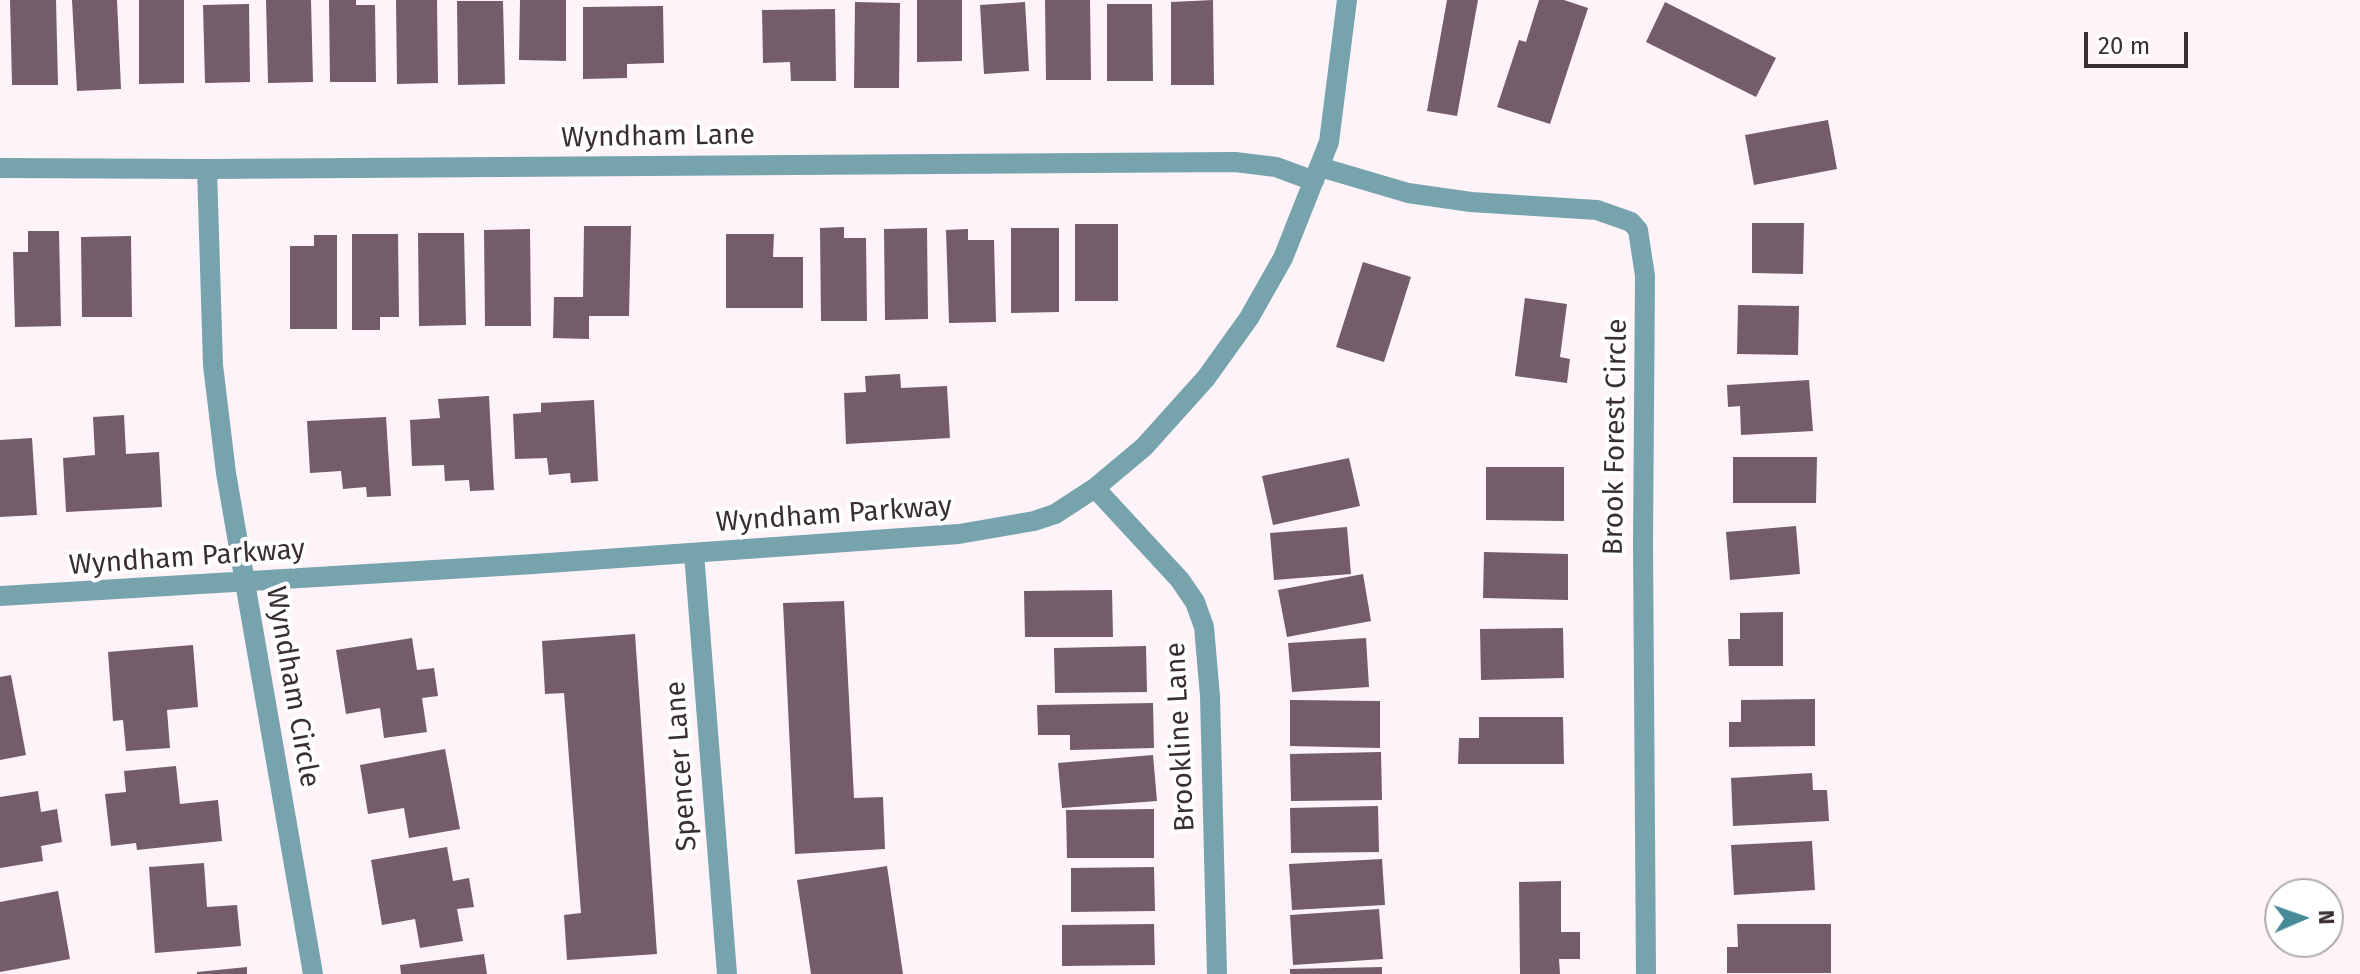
<!DOCTYPE html>
<style>
body{margin:0}
#map{position:relative;width:2360px;height:974px;overflow:hidden;background:#fef3f9;font-family:"Fira Sans",sans-serif}
canvas{display:block}
.north{position:absolute;left:2264px;top:878px;width:80px;height:80px;box-sizing:border-box;background:#fff;border:2px solid #b0abae;border-radius:50%;rotate:88deg;font-size:22px;font-weight:700;line-height:32px;text-align:center;color:#392e34}
.north::after{content:'';display:block;margin:auto;width:28px;height:36px;background:#478b98;clip-path:polygon(50% 0,100% 100%,50% 72%,0 100%)}
.scale{position:absolute;left:2084px;top:32px;width:104px;height:36px;box-sizing:border-box;border:4px solid #392e34;border-top:0;padding-left:10px;font-size:24px;line-height:28px;white-space:nowrap;color:#392e34;-webkit-text-stroke:6px #fff;paint-order:stroke}
</style>
<div id="map">
<canvas width="2360" height="974"></canvas>
<div class="north">N</div>
<div class="scale">20 m</div>
</div>
<script>
const ctx = document.querySelector('canvas').getContext('2d');
ctx.lineJoin = 'round';
function fillPath(path, color) {
  ctx.fillStyle = color;
  ctx.fill(path, 'evenodd');
}
function poly(rows) {
  const path = new Path2D();
  for (const r of rows) {
    path.moveTo(r[0], r[1]);
    for (let i = 2; i < r.length; i += 2) path.lineTo(r[i], r[i + 1]);
  }
  return path;
}
function stroke(path, color, width, dash) {
  ctx.strokeStyle = color;
  ctx.lineWidth = width;
  ctx.lineCap = dash ? 'butt' : 'round';
  ctx.setLineDash(dash || []);
  ctx.stroke(path);
}
function write(font, color, halo, rows, align = 'center') {
  ctx.font = font + ' "Fira Sans",sans-serif';
  ctx.lineWidth = 8;
  ctx.setLineDash([]);
  ctx.textBaseline = 'middle';
  ctx.strokeStyle = halo;
  ctx.fillStyle = color;
  for (const [text, x, y, turn = 0] of rows) {
    ctx.save();
    ctx.translate(x, y);
    ctx.rotate((+turn || 0) * Math.PI / 180);
    ctx.textAlign = isNaN(turn) ? turn : align;
    if (halo) ctx.strokeText(text, 0, 0);
    ctx.fillText(text, 0, 0);
    ctx.restore();
  }
}
fillPath(poly([
 [10,0,56,0,58,85,12,85],
 [72,0,117,0,121,89,77,91],
 [139,0,184,0,184,83,139,84],
 [266,0,311,0,313,82,268,83],
 [329,0,356,0,356,5,375,5,376,82,330,82],
 [396,0,437,0,438,83,397,84],
 [520,0,566,0,566,61,519,60],
 [917,0,962,0,962,61,917,62],
 [1045,0,1090,0,1091,80,1046,80],
 [1213,0,1214,85,1171,85,1171,2],
 [1447,0,1478,0,1457,116,1427,111],
 [1539,0,1564,0,1588,8,1550,124,1497,107,1519,40,1526,42],
 [457,1,503,1,505,84,458,85],
 [855,2,900,3,899,88,854,88],
 [1025,2,1029,71,984,74,980,5],
 [1665,2,1776,58,1756,97,1646,42],
 [249,4,250,82,205,83,203,5],
 [1107,4,1152,4,1153,81,1107,81],
 [663,6,664,63,627,64,627,78,583,79,583,7],
 [835,9,836,81,791,81,790,62,763,63,762,10],
 [1828,120,1837,169,1754,185,1745,135],
 [1752,223,1804,223,1803,274,1752,273],
 [1075,224,1118,224,1118,301,1075,301],
 [584,226,631,226,629,316,589,316,589,339,553,338,554,297,583,297],
 [844,227,844,238,866,238,867,321,821,321,820,228],
 [927,228,928,319,885,320,884,229],
 [1011,228,1059,228,1059,312,1011,313],
 [530,229,531,326,485,326,484,230],
 [968,229,968,240,994,240,996,322,949,323,946,230],
 [28,231,59,231,61,326,15,327,13,252,28,252],
 [418,233,464,233,466,325,419,326],
 [352,234,398,234,399,317,380,317,380,330,352,330],
 [726,234,774,234,773,257,803,257,803,308,726,308],
 [314,235,337,235,337,329,290,329,290,246,314,246],
 [131,236,132,317,82,317,81,237],
 [1363,262,1411,277,1384,362,1336,347],
 [1525,298,1567,304,1560,357,1570,359,1567,383,1515,376],
 [1738,305,1799,306,1798,355,1737,354],
 [900,374,901,388,947,386,950,438,846,444,844,393,866,392,865,376],
 [1809,380,1813,431,1741,435,1740,406,1728,407,1727,385],
 [489,396,494,490,470,491,469,480,445,481,444,465,412,466,410,420,440,418,438,399],
 [594,400,598,481,571,483,570,473,549,475,547,458,515,459,513,414,541,412,541,403],
 [124,415,126,454,159,452,162,507,66,512,63,458,95,455,93,417],
 [386,417,391,496,367,497,366,487,343,489,341,471,310,473,307,421],
 [32,438,37,515,0,517,0,440],
 [1733,457,1817,457,1816,503,1733,503],
 [1349,458,1360,506,1273,525,1262,476],
 [1486,467,1564,467,1564,521,1486,520],
 [1796,526,1800,574,1730,580,1726,532],
 [1347,527,1351,574,1274,580,1270,533],
 [1484,552,1568,554,1568,600,1483,598],
 [1363,574,1371,621,1287,637,1278,590],
 [1112,590,1113,637,1025,637,1024,591],
 [844,601,854,798,883,797,885,849,795,854,783,603],
 [1783,612,1783,666,1729,666,1728,639,1740,639,1740,613],
 [1563,628,1564,678,1481,680,1480,629],
 [635,634,657,954,567,960,564,915,581,913,564,693,545,694,542,641],
 [412,638,417,670,434,668,438,696,422,698,427,732,384,738,380,708,346,714,336,650],
 [1366,638,1369,687,1292,692,1288,643],
 [193,645,198,707,167,710,170,748,126,751,123,720,113,721,108,652],
 [1146,646,1147,692,1055,693,1054,648],
 [11,675,26,755,0,760,0,677],
 [1815,699,1815,746,1729,747,1729,722,1741,722,1741,700],
 [1290,700,1380,701,1380,748,1290,746],
 [1153,703,1154,748,1070,750,1070,735,1038,735,1037,705],
 [1479,717,1563,717,1564,764,1458,764,1459,738,1479,738],
 [445,749,460,829,409,838,404,808,368,814,360,765],
 [1381,752,1382,800,1291,801,1290,754],
 [1153,755,1157,801,1062,808,1058,763],
 [176,766,180,804,218,800,222,841,137,850,136,843,111,846,105,794,126,792,124,771],
 [1812,773,1813,790,1827,790,1829,821,1733,826,1731,778],
 [38,791,41,812,57,809,62,842,41,846,43,861,0,868,0,797],
 [1378,806,1379,852,1291,853,1290,808],
 [1154,809,1154,858,1067,858,1066,810],
 [1812,841,1815,890,1734,895,1731,845],
 [447,847,453,881,469,878,474,907,457,909,463,941,420,948,415,919,382,925,371,860],
 [1382,859,1385,905,1292,910,1289,864],
 [204,863,207,907,237,905,241,946,155,953,149,867],
 [887,866,903,974,811,974,797,880],
 [1154,867,1155,911,1071,912,1071,868],
 [1561,881,1561,932,1580,932,1580,959,1559,959,1560,974,1520,974,1519,882],
 [58,891,70,959,0,972,0,902],
 [1379,909,1383,959,1293,965,1290,915],
 [1154,924,1155,965,1062,966,1062,925],
 [1737,924,1831,924,1831,973,1727,973,1727,947,1738,947],
 [484,954,487,974,401,974,400,965],
 [247,967,247,974,197,974,197,972],
 [1382,967,1382,974,1290,974,1290,969]
]), '#745c69');
stroke(poly([
 [1320,167,1408,193,1471,202,1597,210,1631,222,1638,230,1645,276,1643,543,1646,974],
 [0,168,207,169,1235,162,1276,167,1314,181],
 [207,169,213,365,226,473,313,974],
 [1095,488,1180,580,1195,602,1204,627,1210,696,1217,974],
 [694,553,727,974],
 [0,596,534,564,959,534,1034,521,1055,514,1095,488,1144,447,1206,378,1249,318,1283,258,1329,142,1347,0]
]), '#76a3ac', 20);
write('28px', '#392e34', '#fff', [
 ["Wyndham Lane",658,137,-1],
 ["Brook Forest Circle",1616,437,-89],
 ["Wyndham Parkway",834,515,-4],
 ["Wyndham Parkway",187,558,-4],
 ["Wyndham Circle",292,687,80],
 ["Brookline Lane",1181,737,-93],
 ["Spencer Lane",682,766,-94]
]);
</script>
